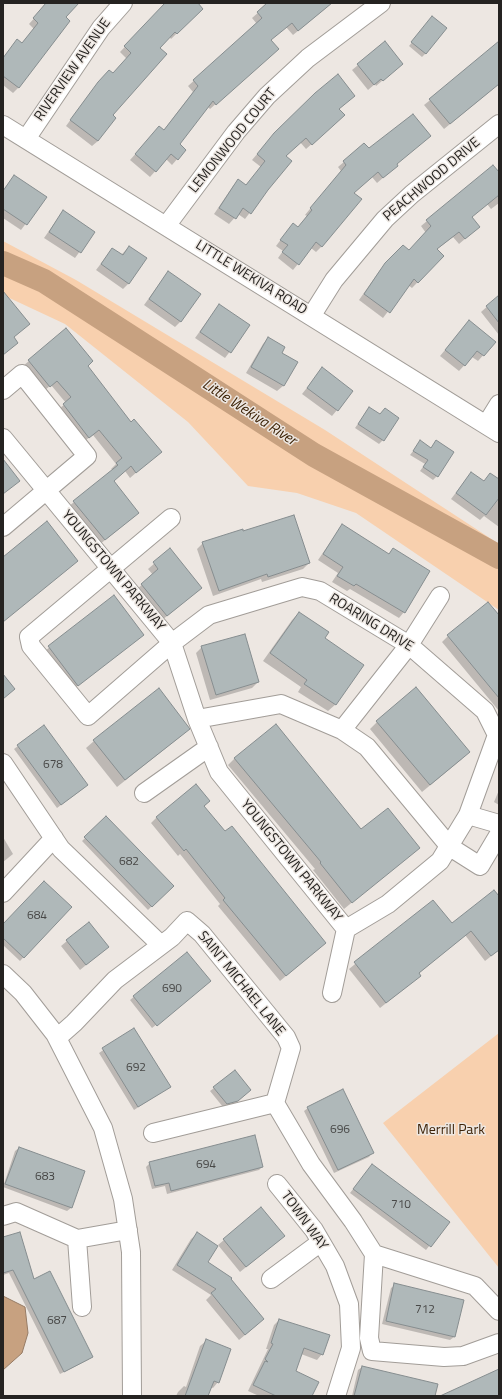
<!DOCTYPE html>
<style>
body{margin:0}
#map{position:relative;width:502px;height:1399px;overflow:hidden;background:#ede7e2;font-family:"Titillium Web",sans-serif}
canvas{display:block}
.frame{position:absolute;inset:0;border:4px solid #252321;pointer-events:none}
</style>
<div id="map">
<canvas width="502" height="1399"></canvas>
<div class="frame"></div>
</div>
<script>
const ctx = document.querySelector('canvas').getContext('2d');
ctx.lineJoin = 'round';
function fillPath(path, color) {
  ctx.fillStyle = color;
  ctx.fill(path, 'evenodd');
}
function poly(rows) {
  const path = new Path2D();
  for (const r of rows) {
    path.moveTo(r[0], r[1]);
    for (let i = 2; i < r.length; i += 2) path.lineTo(r[i], r[i + 1]);
  }
  return path;
}
function stroke(path, color, width, dash) {
  ctx.strokeStyle = color;
  ctx.lineWidth = width;
  ctx.lineCap = dash ? 'butt' : 'round';
  ctx.setLineDash(dash || []);
  ctx.stroke(path);
}
function write(font, color, halo, rows, align = 'center') {
  ctx.font = font + ' "Titillium Web",sans-serif';
  ctx.lineWidth = 3;
  ctx.setLineDash([]);
  ctx.textBaseline = 'middle';
  ctx.strokeStyle = halo;
  ctx.fillStyle = color;
  for (const [text, x, y, turn = 0] of rows) {
    ctx.save();
    ctx.translate(x, y);
    ctx.rotate((+turn || 0) * Math.PI / 180);
    ctx.textAlign = isNaN(turn) ? turn : align;
    if (halo) ctx.strokeText(text, 0, 0);
    ctx.fillText(text, 0, 0);
    ctx.restore();
  }
}
fillPath(poly([
 [3,241,76,280,325,430,499,544,499,610,356,513,297,493,248,486,188,422,65,324,3,295],
 [499,1033,499,1268,383,1123]
]), '#f8d0ae');
const water = poly([
 [3,1296,25,1307,28,1333,22,1353,3,1370,3,1296]
]);
fillPath(water, '#c7a180');
stroke(water, '#967b64', 1);
fillPath(poly([
 [48,3,77,3,64,18,19,87,13,93,3,85,3,58,17,41,21,44,34,29,29,24],
 [166,3,201,3,198,5,202,9,171,39,169,36,158,48,111,115,98,141,92,146,66,126,93,89,112,74,127,59,120,52],
 [269,3,332,3,293,35,286,27,270,40,272,54,210,109,208,107,179,144,185,150,172,165,166,159,150,177,130,160,154,133,163,131,193,92,188,86,257,24,252,18],
 [429,21,426,53,422,57,409,46],
 [385,43,402,64,376,86,375,84,368,90,352,70],
 [499,45,499,84,444,129,424,105],
 [338,109,338,121,306,149,300,142,285,157,267,190,245,219,238,214,229,224,214,214,233,186,238,181,245,186,261,167,252,160,269,140],
 [364,145,369,150,396,164,391,171,377,183,372,177,353,193,322,246,316,252,311,248,293,270,278,258,283,251,276,246,288,230,297,228,307,216,305,215,341,171,338,167],
 [499,174,499,203,491,209,487,204,471,217,479,227,459,244,453,237,436,250,443,256,412,288,408,285,383,318,359,300,380,270,397,252,409,251,426,233,421,226,427,221],
 [14,176,45,198,21,230,3,218,3,190],
 [63,211,94,232,75,258,44,238],
 [129,247,129,283,123,289,96,270,112,249,121,255],
 [168,272,181,321,175,327,144,305],
 [499,296,499,335,481,312],
 [219,305,249,326,225,358,195,338],
 [469,321,495,342,478,361,472,357,459,371,440,356],
 [66,330,87,366,130,424,160,452,130,478,125,471,113,481,132,518,99,545,68,507,113,470,111,469,116,464,93,435,83,442,58,410,66,403,51,385,44,391,23,366],
 [268,338,280,353,297,363,283,386,277,391,246,373,263,344],
 [322,369,337,410,332,416,302,394],
 [369,408,383,440,379,444,355,428],
 [420,442,431,448,433,445,437,476,433,480,420,471,425,464,410,455],
 [471,473,483,482,499,480,499,527,484,516,480,520,451,499],
 [342,525,388,555,393,550,404,612,399,618,350,589,347,591,332,582,338,573,318,560],
 [243,532,309,563,303,569,262,582,261,579,213,596,197,549,203,543],
 [170,550,195,593,161,621,136,590,153,575,148,569],
 [114,597,143,634,70,692,41,654],
 [299,613,323,638,336,704,328,711,298,692,301,687,263,661,292,620],
 [499,619,499,711,442,642,448,636],
 [202,647,258,682,252,688,210,700,196,653],
 [377,722,462,759,422,792,370,729],
 [181,736,117,787,86,748,94,741],
 [18,746,84,788,57,808,14,749],
 [235,758,361,831,418,848,344,909,313,870,315,869,228,765],
 [499,790,499,805,494,802],
 [209,801,204,807,225,833,325,943,280,981,218,906,220,904,180,854,178,856,151,823,157,817],
 [106,818,172,886,148,910,82,841],
 [3,837,13,854,3,862],
 [499,898,499,950,485,961,465,935,418,974,414,981,380,1008,349,969,433,901,452,924],
 [70,907,20,961,3,945,3,926],
 [67,941,102,952,80,970,61,946],
 [187,953,206,985,152,1028,130,1000],
 [134,1029,169,1087,134,1110,99,1053],
 [214,1088,246,1094,233,1105,223,1107,210,1091],
 [308,1108,372,1153,369,1157,334,1173,304,1111],
 [19,1148,71,1208,67,1211,3,1187,15,1151],
 [150,1163,262,1167,259,1170,167,1194,165,1186,152,1189,146,1167],
 [372,1165,448,1222,426,1250,350,1193],
 [261,1209,278,1241,240,1272,218,1245],
 [197,1234,206,1262,230,1279,257,1325,239,1340,206,1300,211,1295,172,1270,191,1239],
 [3,1238,92,1357,88,1360,60,1374,9,1273,3,1275],
 [395,1285,454,1337,450,1340,382,1324,391,1288],
 [279,1320,322,1354,317,1360,301,1354,294,1372,311,1396,259,1396,248,1391,268,1349,266,1349,274,1325],
 [206,1341,218,1382,213,1388,210,1387,207,1396,176,1396,178,1392,184,1386,186,1387,200,1346],
 [362,1367,434,1396,352,1396,358,1370]
]), '#0003');
stroke(poly([
 [3,263,44,281,314,455,499,557]
]), '#c7a180', 24);
const building = poly([
 [46,3,79,3,66,17,70,21,19,88,3,76,3,58,17,39,22,43,38,23,33,18,46,3],
 [165,3,198,3,203,9,177,34,175,32,160,48,167,54,113,115,116,118,98,141,70,120,98,82,109,70,113,73,131,53,124,46,165,3],
 [267,3,332,3,298,31,292,23,271,40,279,49,216,105,213,101,180,144,186,150,178,160,171,154,156,172,135,154,159,126,164,130,198,86,193,80,262,18,257,12,267,3],
 [432,16,447,28,426,54,411,42,432,16],
 [385,41,403,64,383,81,381,79,374,85,357,64,385,41],
 [499,41,499,84,450,124,429,99,499,41],
 [338,74,355,96,339,109,345,115,312,145,306,138,286,156,292,161,268,190,251,214,243,208,236,219,219,208,238,179,246,185,265,161,257,154,274,133,315,93,338,74],
 [413,114,431,136,397,164,398,166,383,178,378,172,354,193,362,199,322,247,316,242,299,265,282,252,288,245,280,240,293,223,298,227,312,210,310,208,346,165,343,161,364,143,369,148,413,114],
 [493,165,499,172,499,195,472,217,480,227,465,239,459,232,437,249,444,256,418,283,414,279,390,313,364,294,385,263,403,245,409,250,431,226,426,220,493,165],
 [14,175,47,197,27,225,3,209,3,191,14,175],
 [63,210,95,232,81,253,49,232,63,210],
 [129,246,147,258,129,284,101,264,112,248,123,255,129,246],
 [168,271,201,294,181,322,149,299,168,271],
 [3,291,30,324,14,337,18,343,3,355,3,291],
 [499,295,499,323,486,306,499,295],
 [219,304,250,325,231,353,200,332,219,304],
 [469,320,496,342,484,356,477,351,465,366,445,350,469,320],
 [66,328,93,361,88,366,131,422,134,419,162,452,136,473,131,466,114,481,139,513,105,540,73,501,118,465,116,463,122,458,99,430,89,438,63,404,71,397,57,381,50,387,28,360,66,328],
 [268,337,285,347,282,353,298,362,284,386,251,367,268,337],
 [322,367,353,391,338,411,307,388,322,367],
 [369,407,380,414,385,408,399,418,384,441,358,424,369,407],
 [420,440,431,448,436,440,454,452,438,477,423,467,428,460,413,451,420,440],
 [3,459,20,481,3,494,3,459],
 [471,472,484,481,490,473,499,479,499,498,486,515,456,493,471,472],
 [294,515,310,563,268,577,267,574,219,591,202,542,243,529,243,531,294,515],
 [47,521,78,561,3,622,3,557,47,521],
 [342,524,389,554,393,548,430,571,405,613,356,584,354,586,337,576,343,567,323,554,342,524],
 [170,548,202,588,167,616,141,584,158,569,153,562,170,548],
 [114,595,144,635,78,686,48,646,114,595],
 [488,602,499,615,499,698,447,635,488,602],
 [299,612,329,632,325,638,364,665,336,705,304,684,307,680,270,653,299,612],
 [245,634,259,682,216,695,201,646,245,634],
 [3,674,15,689,3,699,3,674],
 [416,687,470,752,430,785,376,721,416,687],
 [159,688,190,729,125,780,93,740,159,688],
 [276,724,361,829,388,808,420,848,352,903,320,863,321,862,234,758,276,724],
 [44,725,88,785,61,805,17,745,44,725],
 [196,784,210,801,204,806,225,831,232,826,326,943,286,976,223,900,225,898,186,849,184,851,156,817,196,784],
 [106,816,174,886,152,907,84,837,106,816],
 [44,881,72,907,24,958,3,938,3,924,44,881],
 [494,890,499,896,499,950,491,956,471,931,419,973,421,976,386,1003,354,962,433,900,452,923,494,890],
 [89,922,109,947,86,965,66,940,89,922],
 [187,952,211,981,157,1026,133,996,187,952],
 [134,1028,171,1087,138,1107,102,1048,134,1028],
 [235,1070,251,1090,238,1101,227,1104,213,1087,235,1070],
 [343,1089,374,1153,338,1170,307,1107,343,1089],
 [255,1135,263,1167,171,1191,169,1183,155,1186,149,1162,255,1135],
 [19,1147,85,1171,72,1208,5,1184,19,1147],
 [372,1164,450,1222,431,1247,353,1189,372,1164],
 [261,1207,285,1236,246,1267,223,1239,261,1207],
 [20,1232,34,1279,50,1271,93,1357,64,1372,13,1270,3,1273,3,1237,20,1232],
 [197,1232,218,1246,208,1262,232,1278,231,1279,264,1319,245,1335,211,1293,216,1289,177,1265,197,1232],
 [394,1283,464,1300,455,1337,386,1321,394,1283],
 [279,1319,330,1335,323,1355,304,1348,296,1371,319,1382,312,1396,276,1396,253,1385,265,1361,268,1362,265,1359,273,1344,271,1343,279,1319],
 [206,1339,231,1349,219,1383,214,1381,208,1396,185,1396,206,1339],
 [362,1366,438,1384,435,1396,354,1396,362,1366],
 [499,1369,499,1396,440,1396,499,1369]
]);
fillPath(building, '#afb8b9');
stroke(building, '#868d8f', 1);
const minor = poly([
 [3,125,499,433],
 [26,139,101,28,123,3],
 [166,226,236,132,267,96,308,58,381,3],
 [312,315,334,280,385,219,412,194,499,124],
 [3,390,22,374,87,456,3,527],
 [486,425,499,404],
 [3,438,172,643,197,719,219,772,346,929],
 [171,518,29,637,31,646,88,716,172,643,209,615,302,587,320,591,409,645,485,711,497,735,468,815,440,861,388,904,346,929],
 [197,719,281,704,342,730,367,747,450,847,480,866,499,834],
 [342,730,409,645,440,596],
 [3,763,61,849,161,945],
 [144,793,209,747],
 [468,815,499,824],
 [3,893,54,838],
 [3,974,23,993,55,1034,103,1128,123,1199,131,1252,132,1396],
 [332,993,346,929],
 [57,1038,74,1023,115,980,172,937,187,921,202,934,286,1037,291,1048,275,1103],
 [275,1103,311,1164,353,1221,374,1254,369,1338,372,1351,444,1357,463,1356,499,1343],
 [153,1133,275,1103],
 [277,1184,314,1230,335,1266,349,1304,351,1348,336,1396],
 [3,1216,16,1212,77,1239,82,1307],
 [77,1239,128,1230],
 [374,1254,475,1286,499,1311],
 [271,1279,321,1242]
]);
stroke(minor, '#a29d98', 20);
stroke(minor, '#fff', 18);
write('12px', '#484847', null, [
 ["678",53,765],
 ["682",129,862],
 ["684",37,916],
 ["690",172,989],
 ["692",136,1068],
 ["696",340,1130],
 ["694",206,1165],
 ["683",45,1177],
 ["710",401,1205],
 ["712",425,1310],
 ["687",57,1321]
]);
write('14px', '#252321', '#ede7e2', [
 ["RIVERVIEW AVENUE",73,70,-55],
 ["LEMONWOOD COURT",233,141,-51],
 ["PEACHWOOD DRIVE",432,180,-40],
 ["LITTLE WEKIVA ROAD",251,278,32],
 ["YOUNGSTOWN PARKWAY",113,571,50],
 ["ROARING DRIVE",371,623,32],
 ["YOUNGSTOWN PARKWAY",291,861,51],
 ["SAINT MICHAEL LANE",241,984,51],
 ["TOWN WAY",304,1221,54]
]);
write('14px', '#3e2308', '#ede7e2', [
 ["Merrill Park",451,1131]
]);
write('italic 15px', '#3d2307', '#ede7e2', [
 ["Little Wekiva River",249,413,33]
]);
</script>
